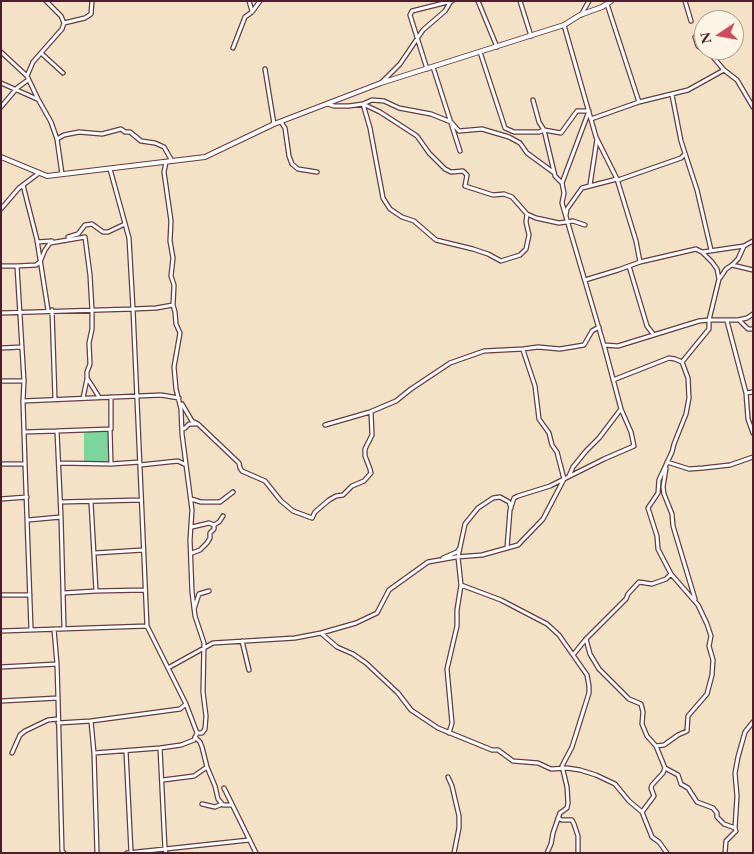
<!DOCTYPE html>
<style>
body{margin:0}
#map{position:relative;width:754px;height:854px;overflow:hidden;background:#f4e2c6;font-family:"EB Garamond",serif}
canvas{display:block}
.frame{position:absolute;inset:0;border:2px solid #4a1f2b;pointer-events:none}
.north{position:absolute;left:694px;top:10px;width:50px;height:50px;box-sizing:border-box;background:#fcf5e5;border:1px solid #b59f9b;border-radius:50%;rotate:258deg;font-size:14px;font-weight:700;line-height:20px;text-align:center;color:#4a1f2b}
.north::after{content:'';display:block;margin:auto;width:18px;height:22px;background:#d1495b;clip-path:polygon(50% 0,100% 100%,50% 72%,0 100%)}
</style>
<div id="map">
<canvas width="754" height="854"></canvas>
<div class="frame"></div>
<div class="north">N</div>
</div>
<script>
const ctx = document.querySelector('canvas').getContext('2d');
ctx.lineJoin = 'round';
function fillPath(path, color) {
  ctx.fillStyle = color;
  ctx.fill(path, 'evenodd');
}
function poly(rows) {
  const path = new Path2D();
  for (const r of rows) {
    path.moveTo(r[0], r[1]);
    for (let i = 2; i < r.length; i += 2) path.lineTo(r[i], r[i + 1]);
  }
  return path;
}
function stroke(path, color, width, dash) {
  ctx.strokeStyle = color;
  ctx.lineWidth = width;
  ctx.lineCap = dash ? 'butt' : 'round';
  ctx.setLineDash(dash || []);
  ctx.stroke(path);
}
fillPath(poly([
 [110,429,110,463,84,463,84,432]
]), '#7dd69c');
const minor = poly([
 [46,1,61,16,64,23,62,29,33,62,27,76,38,99,51,122,57,139,62,174],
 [249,1,252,11],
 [478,1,497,47],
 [520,1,531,36],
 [685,1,691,21],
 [607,4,639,102],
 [581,15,589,1],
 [64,23,85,18,91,14,92,1],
 [564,25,596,137,617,179,636,241,640,262,618,270,585,280],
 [695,37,698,46,713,57,724,70,737,80,753,107],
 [233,48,245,17,252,12,260,1],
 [1,52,27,76],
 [480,52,505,128,514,132,539,132,544,130,561,133,577,111,589,111,562,183],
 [41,53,63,73],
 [433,67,460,151],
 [265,69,274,124],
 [427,69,410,15,412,11,452,1],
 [382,82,400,64,423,30,445,11,451,1],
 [1,83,37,99],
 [672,95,681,141,697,190,711,250],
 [533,100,539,122,544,130,555,176,562,183,564,193,562,203,605,349,621,409,599,438,586,451,573,467,569,476],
 [328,104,334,106,349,106,363,104,380,112,417,136,429,153,445,169,451,172,463,171,467,175,465,186,493,195,504,194,512,197,527,214,536,218,559,223,573,221,585,225],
 [1,107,17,88,28,80],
 [591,119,639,102,688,90,724,70],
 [281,122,285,128,289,156,292,164,298,169,317,172],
 [57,139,64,135,79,132,102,134,121,129,125,132,130,132,141,141,155,143,164,147,172,161],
 [166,162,164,172,171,221,170,241,173,258,171,276,174,285,173,305,175,312,176,324,180,333,174,367,176,389,181,409,182,434,192,510,190,540,192,592,195,616,204,643,203,692,206,716,205,729,202,733,197,733],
 [110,169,129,238,133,309,156,308,173,305],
 [618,180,681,158,685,154],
 [23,185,37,240,48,310],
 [590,185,597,139],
 [1,209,19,188,39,173],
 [527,214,526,222,529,235,526,249,520,255,501,261,488,254,473,249,436,240,414,221,402,217,390,209,383,198,370,128,363,104,372,100,384,101,399,108,431,114,451,122,459,131,482,129,509,137,520,143,527,153,553,172],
 [566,215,567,209,582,188,617,179],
 [68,237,78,234,85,225,92,224,103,232,108,232,125,224],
 [37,242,52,241],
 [703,252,744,246,753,241],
 [732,265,738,259,744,246],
 [1,266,17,266,24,381,23,401,161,395,179,398],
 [17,266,36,265,40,262,45,250,50,243,85,237,90,275,92,310,92,329,89,343,90,364,87,372,87,378,99,397],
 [629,266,647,326,654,335],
 [720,278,726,269,732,265,753,270],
 [52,310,55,399],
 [1,313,133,309,147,626,1,631],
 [739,320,748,329,753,329],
 [727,321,746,393,748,419,753,433],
 [604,345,618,346,699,321,709,320,719,279,717,269,712,262,702,252,696,249,640,262],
 [1,348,22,347],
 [613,380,669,358,675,359,682,362,709,329,709,320,738,320,747,318,753,314],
 [1,381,24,381],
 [746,393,753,392],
 [83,398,87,379],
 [23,401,24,432,57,431,61,517],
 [182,404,192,421,198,424,239,463,240,468,242,471,265,481,281,501,293,511,312,518,315,512,329,500,336,496,343,495,352,486,364,481,371,473,370,469,365,456,365,449,372,435,371,412],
 [325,425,370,412,396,401,411,389,450,363,484,351,523,349,538,347,560,349,584,345,592,331,599,327],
 [110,429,111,464],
 [182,429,185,428,189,424,196,424],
 [57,431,111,429,111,397],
 [24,432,25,464],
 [667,462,689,469,703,468,730,465,753,457],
 [59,463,111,464,140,462],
 [1,464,25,464,31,629],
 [140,465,178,461,186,465],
 [666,468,663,487,664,494,672,514,673,526,695,599],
 [1,499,27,497],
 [191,499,201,502,220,502,233,492],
 [61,502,141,500],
 [91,502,96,591,145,590],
 [511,508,509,502,500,497,493,498,478,508,465,524,458,557,461,585,501,600,547,624,559,635,587,675,589,686,589,693,572,747,562,766,567,787,568,803,567,808,560,813,553,833,551,844,547,853],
 [28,520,61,517,64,628],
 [192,527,209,523,214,525,219,522,223,516],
 [507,548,510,510,514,498,518,496,550,486,564,479,557,452,552,445,549,433,539,419,535,386,523,350],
 [95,553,143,550],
 [192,553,200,550,207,543,210,538,210,533,214,529,214,525],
 [443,558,457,552,459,549],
 [64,593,96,591],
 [1,595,30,595],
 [194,609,199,594,209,591],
 [322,634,337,647,353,654,366,663,398,693,411,710,438,728,492,750,498,750,513,761,538,763,551,769,567,768,580,770,596,775,615,784,629,801,642,812,652,837,659,842,667,853],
 [586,639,590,654,599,669,629,699,641,704,643,712,642,724,647,736,656,746,665,768,678,775,681,784,688,788,697,802,713,808,717,813,717,817,724,824,735,828,736,831,726,841,725,853],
 [242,641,249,670],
 [573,655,586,639,626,599,628,594,639,582,652,584,666,579,671,574],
 [1,667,57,664,54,629],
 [168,668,213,643,295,638,321,633,356,623,377,613,389,590,428,562,456,557,482,555,518,545,543,519,564,479,604,459,634,446,631,432,621,409],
 [58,698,62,851,64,853],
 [1,701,58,698,57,664],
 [91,721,180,709,186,704,147,626],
 [58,723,91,721,94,753,97,853],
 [449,733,452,723,447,669,457,626,457,610,461,585],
 [656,746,664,745,678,735,687,731,688,716,707,694,712,675,713,660,709,646,711,636,707,624,698,605,671,574,658,549,657,536,648,508,658,493,659,480,672,452,674,444,686,414,689,398,688,378,682,362],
 [160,748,181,745,194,740,197,733,186,704],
 [126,751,131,852],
 [12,753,20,735,25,731,48,720,58,719],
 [94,753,160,748,165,849,127,853],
 [207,767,215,786,218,799,223,805,231,805],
 [448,777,452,786,459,816,459,828,454,853],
 [163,780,194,776,207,767,202,747,200,742,195,737],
 [224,788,256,853],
 [202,804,215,807,222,804],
 [642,812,654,796,651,788,652,785,663,773,665,768],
 [558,818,562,820,572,820,574,824,578,836,578,853],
 [735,828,737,796,735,773,738,757,745,732,753,722],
 [166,853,165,849,249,840]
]);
const tertiary = poly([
 [1,157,47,176,205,157,274,124,381,83,564,25,580,15,602,7,611,1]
]);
stroke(minor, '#643c42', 5.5);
stroke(tertiary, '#643c42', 6);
stroke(minor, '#fff', 3);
stroke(tertiary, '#fff', 4);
</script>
